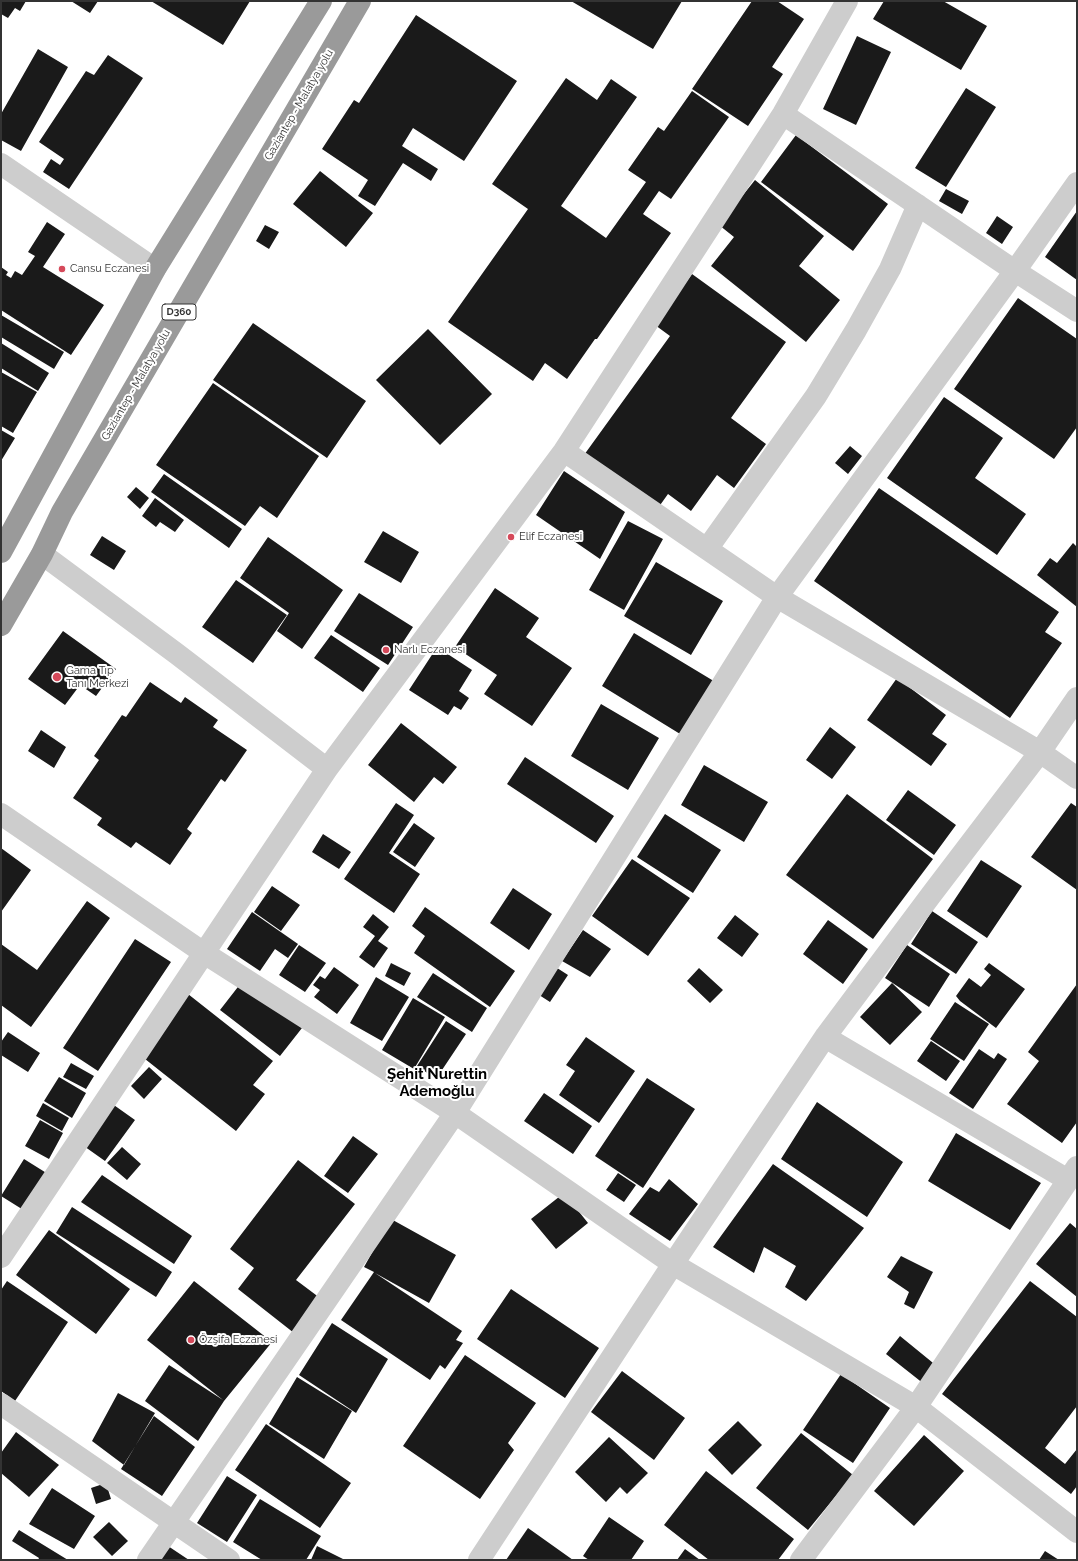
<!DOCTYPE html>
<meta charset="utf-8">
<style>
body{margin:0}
#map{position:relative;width:1078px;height:1561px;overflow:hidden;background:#fff;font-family:Raleway,sans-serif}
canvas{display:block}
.frame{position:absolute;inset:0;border:2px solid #333;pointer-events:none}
</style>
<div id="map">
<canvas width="1078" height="1561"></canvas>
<div class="frame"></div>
</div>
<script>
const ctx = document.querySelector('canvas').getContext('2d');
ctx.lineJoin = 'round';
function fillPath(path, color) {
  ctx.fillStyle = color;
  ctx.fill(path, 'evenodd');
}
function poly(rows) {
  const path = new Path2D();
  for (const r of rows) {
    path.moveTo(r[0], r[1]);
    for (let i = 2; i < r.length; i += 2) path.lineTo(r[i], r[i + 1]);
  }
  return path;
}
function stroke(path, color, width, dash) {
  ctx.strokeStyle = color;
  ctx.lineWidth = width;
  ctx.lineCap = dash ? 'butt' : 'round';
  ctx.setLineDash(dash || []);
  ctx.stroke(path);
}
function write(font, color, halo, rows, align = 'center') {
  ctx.font = font + ' Raleway,sans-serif';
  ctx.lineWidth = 4;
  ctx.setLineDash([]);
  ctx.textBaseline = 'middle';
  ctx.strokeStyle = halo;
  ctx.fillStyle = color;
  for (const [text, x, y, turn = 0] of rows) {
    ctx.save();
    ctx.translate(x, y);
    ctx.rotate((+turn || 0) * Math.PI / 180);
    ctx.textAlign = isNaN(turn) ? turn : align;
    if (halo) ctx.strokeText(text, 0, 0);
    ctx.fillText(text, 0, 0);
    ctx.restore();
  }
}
fillPath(poly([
 [1,1,26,1,20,11,15,8,8,18,1,14],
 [71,1,98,1,90,13],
 [151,1,250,1,223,45],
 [571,1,682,1,653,49],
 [752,1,777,1,804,19,772,67,783,74,748,126,692,89],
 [884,1,943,1,987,26,961,70,873,19],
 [416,15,517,81,464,161,413,128,402,146,438,169,431,181,403,163,375,206,358,196,368,180,322,149,354,100,359,103],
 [857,36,891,52,856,125,823,109],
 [38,49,68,67,21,151,1,140,1,114],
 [108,55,143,78,69,189,43,172,51,159,60,165,64,159,39,142,86,71,94,75],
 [566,78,597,100,611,79,637,97,561,206,606,238,646,182,628,170,658,127,664,131,692,91,729,117,671,199,659,191,643,214,671,233,597,339,595,339,567,379,545,363,533,381,448,322,528,209,492,184],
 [966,88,996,107,946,187,915,168],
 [796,135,888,204,853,251,761,182],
 [320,171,373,213,346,247,293,204],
 [755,180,824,236,799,266,840,300,806,342,711,266,734,237,719,225],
 [946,189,969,201,962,214,939,201],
 [1077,211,1077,280,1045,257],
 [997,216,1013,227,1002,244,986,233],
 [47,222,65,234,43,267,104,305,71,355,1,310,1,267,8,272,6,275,11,278,15,271,22,275,35,256,28,252],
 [265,225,279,232,269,249,256,241],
 [692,274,786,342,731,418,766,444,734,488,717,475,691,511,668,494,658,508,584,455,670,336,655,325],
 [1018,298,1077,339,1077,427,1054,459,954,389],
 [1,315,64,352,54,369,1,337],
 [253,323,366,401,327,458,213,380],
 [428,329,492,394,440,445,376,380],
 [1,343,49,373,38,391,1,368],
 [1,372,37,392,13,433,1,426],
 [213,383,319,456,277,518,260,506,245,526,156,465],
 [944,397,1003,438,975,478,1026,514,997,555,887,478],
 [1,430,15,438,1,461],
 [850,446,862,456,848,474,835,463],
 [564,471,625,512,600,559,536,515],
 [164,474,242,529,229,548,151,492],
 [136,487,149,498,140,509,127,497],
 [879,488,1059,612,1045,632,1062,643,1010,718,814,581],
 [155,498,184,520,175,532,160,522,156,527,142,516],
 [628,521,663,539,624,610,589,590],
 [383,531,419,552,401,583,364,562],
 [102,536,126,551,114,570,90,555],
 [268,537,343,590,302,649,277,631,289,613,240,578],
 [1073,543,1077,547,1077,607,1037,575,1050,558,1057,563],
 [656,562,723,601,691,655,624,616],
 [236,580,287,615,253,663,202,627],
 [495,588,539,618,526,637,572,668,532,726,484,694,497,675,455,647],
 [359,593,413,627,388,665,334,631],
 [63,631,116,669,96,696,80,685,65,705,28,679],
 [634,633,717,683,685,737,602,686],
 [331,635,380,668,363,692,314,658],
 [437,647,472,670,459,691,469,698,461,710,454,706,448,715,409,690],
 [897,678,946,715,932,734,947,744,931,766,867,720],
 [150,682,181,703,185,697,218,720,213,727,247,750,225,782,221,779,187,829,192,833,170,865,136,842,131,848,97,825,102,818,73,798,99,760,94,756,122,715,126,717],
 [601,704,659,738,628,790,571,756],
 [401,723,457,767,443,784,434,777,414,802,368,765],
 [830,727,856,747,832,779,806,760],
 [41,730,66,747,54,768,28,751],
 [525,757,614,816,596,843,507,784],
 [704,765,768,802,744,842,681,805],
 [908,790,956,825,934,855,886,820],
 [847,794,933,859,873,939,786,875],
 [396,803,414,815,389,853,420,874,394,913,344,879],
 [1071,803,1077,807,1077,890,1031,857],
 [665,814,721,850,693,893,637,857],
 [414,823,435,838,415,867,393,852],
 [323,834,351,852,339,869,312,852],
 [1,848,31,870,1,912],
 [632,859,690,898,648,956,592,916],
 [981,860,1022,886,987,938,947,911],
 [272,886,300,905,281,931,254,912],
 [513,888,552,914,529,950,490,923],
 [87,901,110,918,31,1027,1,1005,1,944,37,970],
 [425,907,515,971,490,1007,414,953,425,936,412,926],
 [932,911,978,942,956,974,911,944],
 [252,912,298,944,288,958,275,949,260,971,227,949],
 [373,914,389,927,378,941,388,948,374,968,359,957,375,936,363,927],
 [735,915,759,934,742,957,717,938],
 [828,920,868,949,843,984,803,954],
 [583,930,611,949,590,977,562,961],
 [135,939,171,962,98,1071,63,1048],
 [299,945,326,963,305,992,279,975],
 [907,945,950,974,929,1007,885,978],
 [391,963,411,973,404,986,385,976],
 [989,963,1025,989,996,1028,960,1001,956,996,969,978,981,987,991,975,984,969],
 [554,966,568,975,550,1002,536,993],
 [334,967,359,985,337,1014,314,997,320,990,313,985,320,976,325,979],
 [699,968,723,990,710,1003,687,981],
 [433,973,487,1008,472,1032,417,997],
 [376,977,409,997,382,1041,350,1023],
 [241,983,302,1028,280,1056,220,1010],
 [892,983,922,1012,890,1045,860,1017],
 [1077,984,1077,1122,1062,1143,1007,1104,1039,1061,1028,1052],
 [188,994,273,1061,253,1085,265,1094,236,1131,140,1055],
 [413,998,445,1017,414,1069,382,1050],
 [955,1002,989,1024,964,1061,930,1039],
 [446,1021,466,1034,436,1079,417,1066],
 [8,1032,40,1053,28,1072,1,1055,1,1042],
 [586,1037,635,1071,599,1123,559,1095,575,1071,566,1065],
 [931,1041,960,1061,946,1081,917,1061],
 [979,1049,994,1059,998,1053,1007,1059,973,1109,949,1093],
 [71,1063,94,1076,86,1089,63,1077],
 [149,1067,162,1079,144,1099,131,1086],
 [59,1077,86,1093,72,1118,44,1101],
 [647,1078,695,1109,643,1188,595,1156],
 [544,1093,592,1126,573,1154,524,1121],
 [817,1102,903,1162,867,1217,781,1159],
 [43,1103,69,1118,62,1131,36,1116],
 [111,1103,135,1120,105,1161,81,1144],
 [40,1120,63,1133,49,1159,25,1146],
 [956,1133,1041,1183,1010,1230,928,1181],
 [353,1136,378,1154,348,1193,324,1176],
 [122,1147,141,1164,127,1180,107,1163],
 [24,1159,48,1174,25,1211,1,1196],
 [298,1160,355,1204,296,1280,320,1298,294,1333,238,1289,254,1268,230,1249],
 [773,1164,864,1228,806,1301,785,1287,796,1266,764,1247,754,1273,713,1247],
 [618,1173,636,1185,624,1202,606,1190],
 [102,1175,192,1236,174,1264,81,1202],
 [669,1179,698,1204,670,1241,629,1214,650,1187,659,1192],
 [564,1193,588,1223,556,1249,531,1219],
 [72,1207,172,1272,156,1297,56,1233],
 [391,1219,456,1255,429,1303,375,1273,462,1331,456,1340,463,1343,445,1369,440,1365,430,1380,341,1320,374,1272,364,1267],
 [1070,1223,1077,1229,1077,1297,1036,1264],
 [49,1230,130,1289,96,1334,16,1275],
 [901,1256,933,1272,914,1309,904,1304,909,1292,887,1277],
 [7,1281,68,1322,15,1401,1,1391,1,1290],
 [194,1281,272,1342,224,1401,198,1441,145,1401,169,1365,223,1400,147,1340],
 [1030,1281,1077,1317,1077,1406,1045,1448,1065,1464,1077,1449,1077,1486,1071,1494,942,1394],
 [511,1289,599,1348,565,1398,477,1339],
 [332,1323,388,1359,356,1413,299,1375],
 [900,1336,938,1367,924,1384,886,1354],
 [465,1355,536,1403,508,1443,514,1450,480,1499,403,1446],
 [622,1371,685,1418,654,1460,591,1412],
 [841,1374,890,1408,853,1463,803,1430],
 [297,1377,352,1411,324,1459,269,1424],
 [118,1393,155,1413,124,1465,92,1441],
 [154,1416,195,1447,162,1496,121,1469],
 [738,1421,762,1445,732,1475,708,1450],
 [266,1424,351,1483,320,1528,235,1470],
 [16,1432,59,1465,29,1497,1,1473,1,1453],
 [801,1433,853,1475,808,1530,756,1488],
 [924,1435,964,1471,914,1526,874,1491],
 [609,1437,648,1473,627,1494,620,1487,606,1502,575,1472],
 [706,1471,794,1539,778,1560,709,1560,664,1525],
 [227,1476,257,1495,227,1542,197,1523],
 [106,1483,111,1499,96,1504,91,1488],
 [52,1488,95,1516,74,1549,29,1524],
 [260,1499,321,1536,306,1560,262,1560,233,1542],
 [609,1517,644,1541,631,1560,589,1560,583,1556],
 [109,1522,128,1541,112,1556,93,1537],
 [528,1528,573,1560,506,1560],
 [19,1530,68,1560,38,1560,39,1558,12,1541],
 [168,1546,189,1560,158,1560],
 [317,1546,345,1560,311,1560],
 [685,1549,700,1560,677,1560],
 [1045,1551,1059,1560,1039,1560]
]), '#1a1a1a');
stroke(poly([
 [783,114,1015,271,1077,311],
 [1,164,155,269],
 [564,451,777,597,1040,752,1077,778],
 [707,549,816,396,856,330,890,269,918,205],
 [42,554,177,654,327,769],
 [1,814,204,953,455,1113,673,1264,916,1407,1077,1532],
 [825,1037,1068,1180],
 [1,1257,327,769,564,451,783,114,847,1],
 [1,1404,229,1560],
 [148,1560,455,1113,777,597,1015,271,1077,183],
 [479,1560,673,1264,825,1037,931,895,1040,752,1077,698],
 [801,1560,916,1407,1077,1167]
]), '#cdcdcd', 22);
stroke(poly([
 [1,552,155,269,321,1],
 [1,625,42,554,62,512,360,1]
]), '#9a9a9a', 22);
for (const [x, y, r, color] of [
 [62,269,4,"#d5495a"],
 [511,537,4,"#d5495a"],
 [386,650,4,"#d5495a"],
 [57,677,5,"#d5495a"],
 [191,1340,4,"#d5495a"]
]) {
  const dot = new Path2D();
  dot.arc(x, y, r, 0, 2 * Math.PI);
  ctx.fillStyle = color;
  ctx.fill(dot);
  stroke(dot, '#fff', 1.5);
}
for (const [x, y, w] of [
 [179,312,34]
]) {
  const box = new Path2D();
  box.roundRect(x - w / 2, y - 8, w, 16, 3);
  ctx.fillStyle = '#fff';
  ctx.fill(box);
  stroke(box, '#333', 1);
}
write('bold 10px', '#333', null, [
 ["D360",179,312]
]);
write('11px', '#333', '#fff', [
 ["Gaziantep - Malatya yolu",299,105,-60],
 ["Gaziantep - Malatya yolu",136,385,-60]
]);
write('11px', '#333', '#fff', [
 ["Cansu Eczanesi",70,269],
 ["Elif Eczanesi",519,537],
 ["Narlı Eczanesi",394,650],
 ["Gama Tıp",66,671],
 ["Tanı Merkezi",66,684],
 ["Özşifa Eczanesi",199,1340]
], 'left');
write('bold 15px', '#000', '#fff', [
 ["Şehit Nurettin",437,1074],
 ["Ademoğlu",437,1091]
]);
</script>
